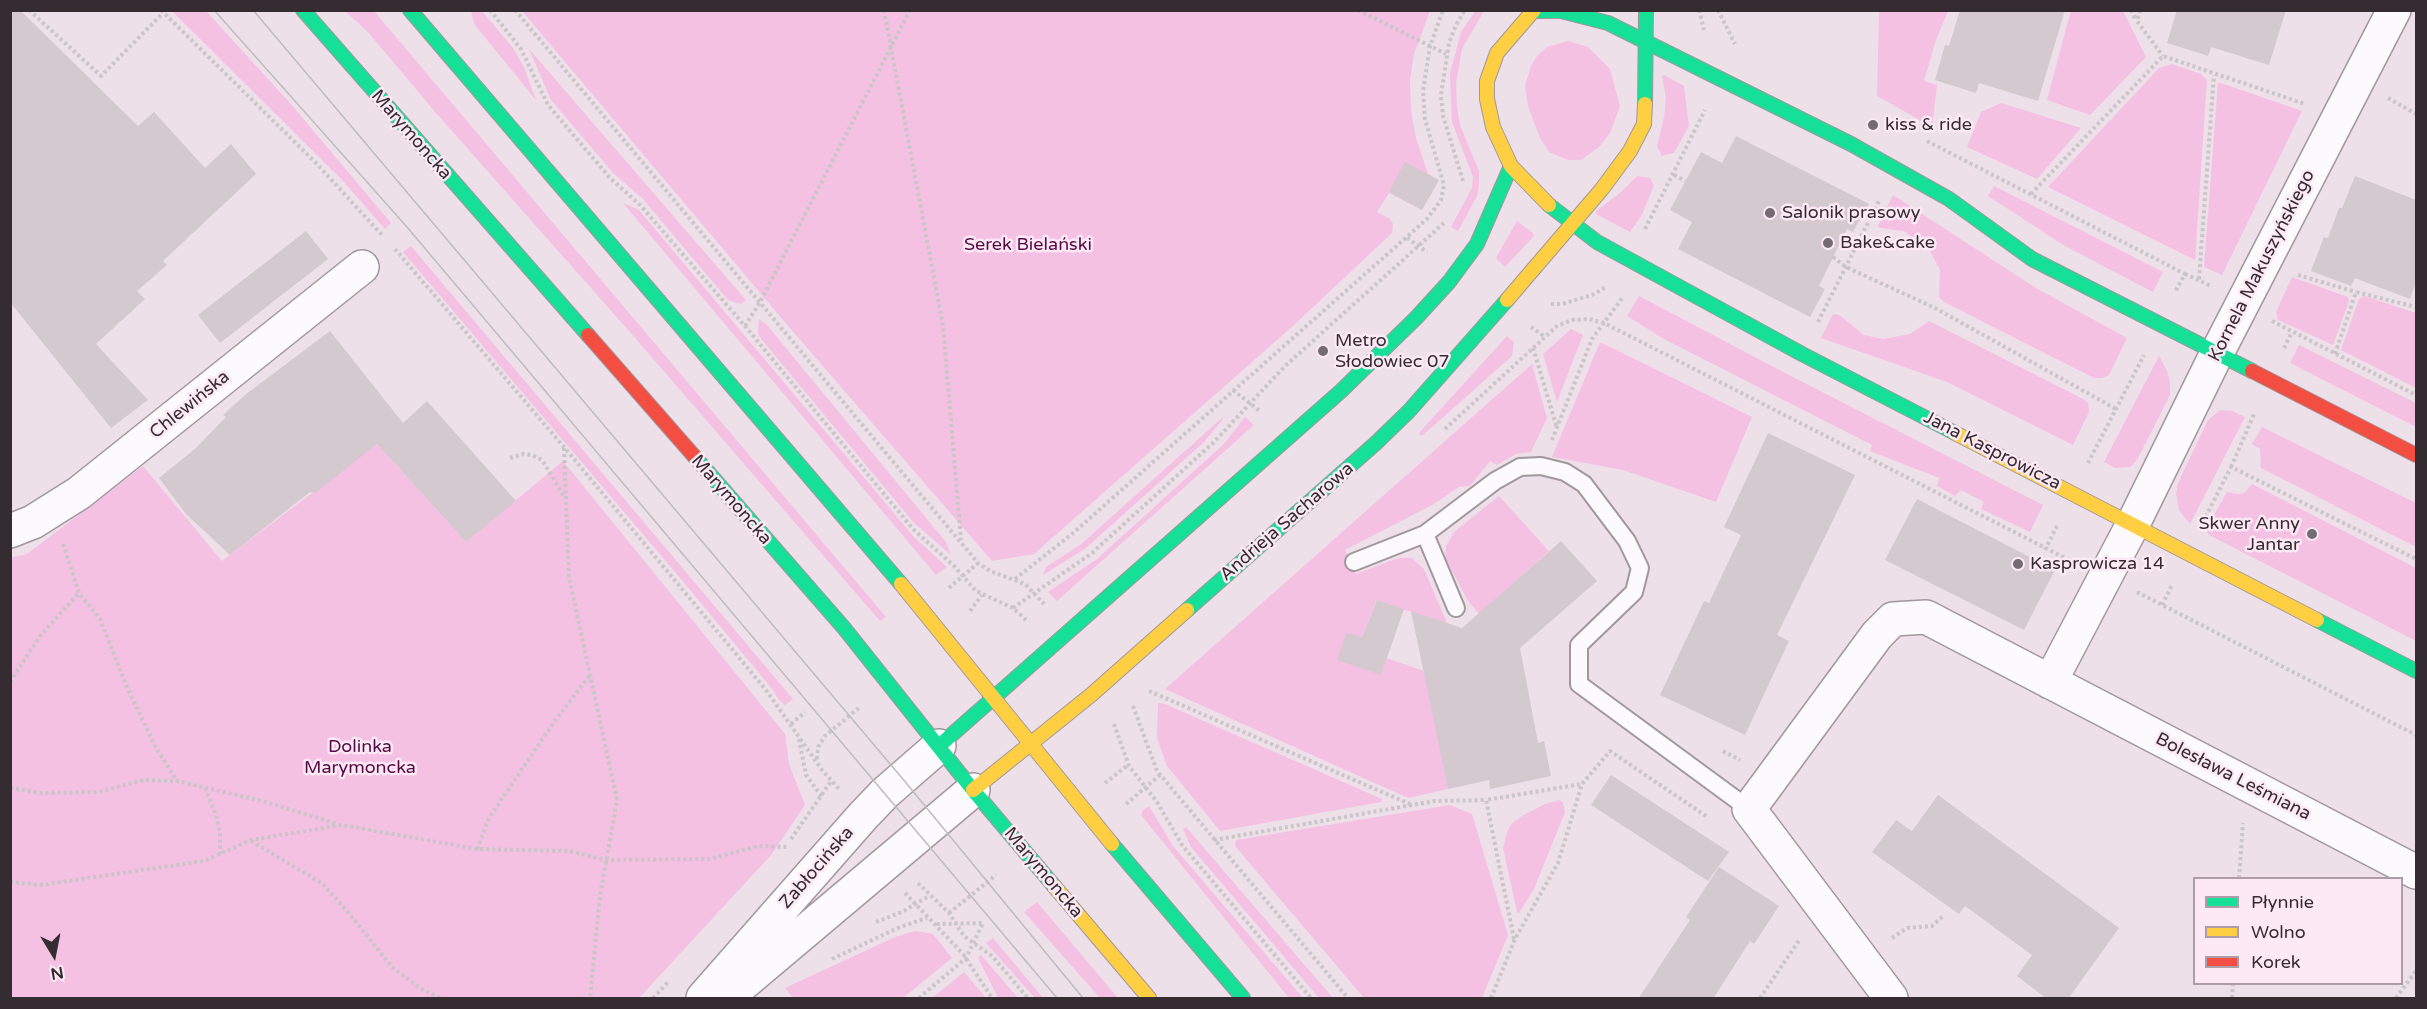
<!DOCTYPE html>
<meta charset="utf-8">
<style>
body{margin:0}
#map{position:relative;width:2427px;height:1009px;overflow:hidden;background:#ede0e8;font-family:"Varela Round",sans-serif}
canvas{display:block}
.frame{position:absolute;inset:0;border:12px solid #352c32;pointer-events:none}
.legend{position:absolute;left:2193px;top:877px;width:210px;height:108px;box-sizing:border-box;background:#fde9f5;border:2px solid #ad9da7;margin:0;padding:8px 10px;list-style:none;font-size:18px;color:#352c32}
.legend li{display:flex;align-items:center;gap:12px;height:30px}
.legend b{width:30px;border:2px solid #ad9da7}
.north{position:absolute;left:24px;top:925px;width:60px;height:60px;-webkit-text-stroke:4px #fde9f5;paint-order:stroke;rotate:170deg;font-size:16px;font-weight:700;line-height:24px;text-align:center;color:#352c32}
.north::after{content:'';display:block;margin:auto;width:21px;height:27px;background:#352c32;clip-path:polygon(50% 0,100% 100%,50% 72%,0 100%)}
</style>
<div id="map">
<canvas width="2427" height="1009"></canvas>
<div class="frame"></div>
<ul class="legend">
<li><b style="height:8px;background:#16e098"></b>Płynnie</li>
<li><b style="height:8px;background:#ffcf43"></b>Wolno</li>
<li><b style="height:8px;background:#f24e42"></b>Korek</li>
</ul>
<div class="north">N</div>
</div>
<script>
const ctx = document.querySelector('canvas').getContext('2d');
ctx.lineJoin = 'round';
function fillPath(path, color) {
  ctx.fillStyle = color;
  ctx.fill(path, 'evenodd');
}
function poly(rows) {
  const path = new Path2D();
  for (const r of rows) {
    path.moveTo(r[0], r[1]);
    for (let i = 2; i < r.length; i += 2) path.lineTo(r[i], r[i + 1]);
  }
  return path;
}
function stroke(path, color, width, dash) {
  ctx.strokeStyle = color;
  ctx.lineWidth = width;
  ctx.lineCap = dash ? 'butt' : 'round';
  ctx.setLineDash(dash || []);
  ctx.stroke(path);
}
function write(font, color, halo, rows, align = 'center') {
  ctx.font = font + ' "Varela Round",sans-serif';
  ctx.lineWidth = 5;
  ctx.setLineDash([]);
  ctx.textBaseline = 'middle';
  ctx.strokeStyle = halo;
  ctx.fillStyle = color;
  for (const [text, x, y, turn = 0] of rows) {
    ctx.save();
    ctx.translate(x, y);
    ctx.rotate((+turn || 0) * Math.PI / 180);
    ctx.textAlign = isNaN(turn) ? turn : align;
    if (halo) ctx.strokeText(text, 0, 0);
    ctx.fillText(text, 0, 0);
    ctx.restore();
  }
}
fillPath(poly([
 [1476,10,1484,11,1462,49,1456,83,1457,107,1460,125,1479,171,1479,185,1477,196,1458,231,1451,227,1472,188,1473,177,1452,122,1450,74,1461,32],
 [2071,10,2123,11,2146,57,2090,115,2047,100],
 [172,11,206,11,290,103,391,223,385,229,342,180],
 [345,11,374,11,886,617,880,621,629,331,436,113,368,32],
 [471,11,482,11,513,48,524,67,536,100,474,24],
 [522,11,1430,11,1414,54,1410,80,1411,111,1416,138,1428,174,1438,181,1422,210,1389,193,1377,212,1390,219,1393,224,1392,233,1294,325,1034,554,992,561,789,327],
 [1879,11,1948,11,1936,40,1924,81,1937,85,1932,127,1877,96],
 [1568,41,1588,47,1610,69,1620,106,1610,133,1599,147,1581,160,1568,160,1549,152,1540,138,1528,106,1525,86,1531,66,1537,56,1547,47],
 [529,49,746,300,741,304,728,300,642,198,613,173,551,100],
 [2172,64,2201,74,2207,80,2195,260,2048,187,2159,68],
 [1664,75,1684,86,1689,126,1674,153,1662,156,1657,146,1664,117,1666,98,1662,76],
 [2218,82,2302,111,2222,275,2204,267],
 [2001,103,2081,128,2037,179,1967,147,1981,112],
 [1637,176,1650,178,1654,185,1642,215,1630,232,1596,214,1596,211,1621,192],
 [1994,186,2163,272,2153,292,2065,246,1988,196],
 [1893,195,2036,288,2127,338,2109,375,2102,378,2094,378,1944,302,1939,297,1940,270,1930,251,1904,231,1880,228,1878,226],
 [623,203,639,210,914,537,947,567,936,575],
 [1517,221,1533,233,1534,236,1505,267,1496,258],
 [411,246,793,699,785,705,778,699,773,690,675,572,403,252],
 [2292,277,2348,297,2349,301,2333,345,2278,320,2276,312],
 [1639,296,1787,374,2043,505,2030,532,1981,509,1984,502,1961,490,1955,496,1937,486,1939,478,1870,451,1872,445,1664,339,1627,316],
 [2364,296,2416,313,2416,388,2341,350,2359,299],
 [1833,314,1839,315,1864,335,1883,339,1910,334,1929,321,2083,399,2088,403,2089,412,2073,445,1947,382,1821,338],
 [759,319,767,325,946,542,951,555,914,523,762,340,758,333],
 [1571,329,1583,335,1557,402,1543,354],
 [1507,336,1514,342,1512,356,1422,436,1419,433],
 [1600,342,1752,417,1716,502,1623,470,1552,457],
 [2299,345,2416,403,2416,427,2290,363],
 [2159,356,2167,371,2170,382,2170,395,2165,405,2137,460,2130,467,2115,468,2104,462],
 [1532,364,1547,418,1531,452,1516,454,1497,465,1490,461,1470,486,1459,487,1432,505,1345,550,1356,574,1398,558,1412,558,1424,569,1447,623,1376,601,1362,637,1381,674,1386,658,1427,672,1448,789,1408,798,1165,689],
 [2220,410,2232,411,2245,417,2190,524,2179,510,2176,494,2178,483,2208,420],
 [1223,417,1223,419,1204,442,1086,548,1043,575,1046,567,1080,545],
 [1245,417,1254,425,1057,601,1048,592,1097,559,1224,444],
 [2262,427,2416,503,2416,547,2261,468,2260,449,2252,444],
 [377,444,466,542,563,461,785,734,789,764,805,805,771,855,639,998,11,998,10,558,27,554,143,466,222,561],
 [2252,484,2416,568,2416,641,2209,535,2207,532,2209,524,2227,492,2238,494,2244,493],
 [1499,496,1549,551,1479,614,1468,601,1445,558,1446,546,1454,532],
 [1158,703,1165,704,1382,799,1381,802,1220,831,1167,766,1157,738],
 [1560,800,1563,803,1565,812,1534,889,1519,913,1517,912,1503,848,1507,833,1511,824,1522,816,1545,804],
 [1450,805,1472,814,1508,935,1482,998,1364,998,1235,846,1236,840],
 [1149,806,1173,846,1303,998,1289,998,1141,815,1143,810],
 [1186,827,1333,998,1319,998,1191,847,1183,829],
 [1037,902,1118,998,1100,998,1024,912],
 [915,931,933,934,952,958,903,998,793,998,785,988,895,937],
 [993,938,1043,998,1035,998,986,943],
 [981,955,1018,998,998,998,978,958],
 [964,972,986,998,932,998]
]), '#f5c1e3');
fillPath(poly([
 [10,10,20,10,138,126,154,112,205,168,231,144,256,174,163,261,167,265,137,291,145,299,96,344,148,400,111,428,10,302],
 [1960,10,2065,10,2038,101,1979,83,1976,93,1935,80,1945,45,1949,46],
 [2177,10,2286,10,2269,65,2211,47,2208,56,2167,43],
 [1736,136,1869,204,1853,232,1847,229,1819,286,1825,289,1810,317,1678,249,1692,222,1670,210,1701,152,1722,163],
 [1405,162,1439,180,1422,210,1389,192],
 [2355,176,2416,200,2416,282,2410,299,2355,278,2351,286,2311,271,2324,237,2328,238,2339,208,2342,208],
 [306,231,328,259,220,343,198,315],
 [330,331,403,423,427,401,516,501,466,542,377,444,315,493,310,492,230,555,186,514,159,478,196,448,226,417,223,415,245,395],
 [1768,433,1855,475,1777,635,1789,641,1745,735,1660,695,1704,601,1709,603,1741,535,1724,527],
 [1917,499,2055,570,2024,630,1885,560],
 [1561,541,1597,581,1520,648,1538,743,1544,741,1551,776,1490,789,1489,780,1448,789,1411,611,1462,628],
 [1377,600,1404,609,1381,675,1337,660,1346,633,1362,637],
 [1611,775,1729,852,1708,881,1591,805],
 [1938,795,2119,928,2068,999,2047,999,2017,976,2032,955,1965,906,1959,914,1872,852,1896,820,1912,831],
 [1719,867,1779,906,1754,944,1750,941,1713,999,1638,999,1690,920,1686,917]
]), '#d4c9cf');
const lane = poly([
 [1425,534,1456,608],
 [1354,562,1425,534,1495,481,1520,467,1541,466,1565,472,1584,484,1627,541,1640,568,1634,592,1579,645,1579,684,1749,809]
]);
const street = poly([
 [10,531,33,522,79,493,362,267],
 [2050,682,2133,524,2217,353,2394,10],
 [703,998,863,816,885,793,939,746],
 [726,998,973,790],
 [1891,998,1749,809,1877,635,1893,619,1926,617,2416,872]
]);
const fast = poly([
 [303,10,588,335],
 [410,10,901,584],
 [1533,11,1561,11,1608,23,1851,144,1949,199,2032,259,2252,371],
 [1645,104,1646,10],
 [1549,205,1597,242,1802,354,1955,433],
 [694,456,844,628,973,790,1054,886],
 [1187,610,1376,443,1409,411,1507,300],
 [2317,620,2416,671],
 [939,746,1341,391,1416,318,1449,282,1477,244,1511,166],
 [1112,844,1243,998]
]);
const slow = poly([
 [1534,10,1497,53,1487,81,1487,99,1493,127,1511,166,1549,205],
 [1507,300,1602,189,1630,151,1644,124,1645,104],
 [1955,433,2317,620],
 [901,584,1112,844],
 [973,790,1091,695,1187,610],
 [1054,886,1149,998]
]);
const jam = poly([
 [588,335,694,456],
 [2252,371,2416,455]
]);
stroke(lane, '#a1979d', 20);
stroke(street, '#a1979d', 36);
stroke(fast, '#a1979d', 16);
stroke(slow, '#a1979d', 16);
stroke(jam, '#a1979d', 16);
stroke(poly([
 [29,10,101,76,163,13],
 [161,10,317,164,382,235],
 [490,10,521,49,548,105,610,178,641,206,745,326,913,529,954,566,976,591,1013,608,1026,620],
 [515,10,978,563,990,571,1025,584,1044,604],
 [884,10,943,326,961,540],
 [1358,10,1446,54],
 [1699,10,1704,30],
 [1718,10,1735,44],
 [2131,10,2136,20],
 [2140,10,2137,21,2163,56],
 [2388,98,2416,114],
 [1927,141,2185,274,2175,292],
 [1674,175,1685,181],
 [1463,181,1443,116,1441,95,1449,43,1456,25,1465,10],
 [2031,194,2163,56,2305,104],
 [1645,229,1705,110],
 [1407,238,1427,252],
 [395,249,564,447,766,690,822,770,840,790],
 [1833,257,1846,267,1935,308,2116,409],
 [2185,274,2211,286],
 [2298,275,2356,292],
 [2199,279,2214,75],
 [1551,304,1562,304,1592,295,1606,287],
 [2272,321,2416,395],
 [1818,322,1879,201],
 [745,326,760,302,910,10],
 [1531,327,1545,337],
 [1533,348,1557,428],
 [2284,348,2292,332],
 [2335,354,2356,292,2416,307],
 [1233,390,1261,412],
 [1445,429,1557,326,1572,320,1589,319,1604,323,2073,562],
 [1552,440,1592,339,1623,297],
 [564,448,569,577,617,800,600,896,590,998],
 [510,458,523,454,532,455,542,460,565,498],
 [2088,463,2144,355],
 [2231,467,2255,412],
 [2203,522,2231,467,2416,559],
 [63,544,79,593,100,619,126,685,155,746,177,781],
 [2045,550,2057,526],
 [1015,579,1072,534,1427,219,1441,200,1444,185,1425,119,1423,91,1430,46,1443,10],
 [949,588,978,563],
 [2137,592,2416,735],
 [2162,605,2172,585],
 [1013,608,1092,553,1214,442,1285,366,1444,223],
 [970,611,982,595],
 [10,682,40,636,79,593],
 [1149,691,1412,805],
 [1133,706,1157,771,1348,998],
 [791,724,805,712],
 [1114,724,1129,766,1157,802,1182,845,1311,998],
 [799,739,806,775,822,797],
 [1723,751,1740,760],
 [817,759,818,747,825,736,860,707],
 [1105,783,1128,765],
 [10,788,40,793,99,792,144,780,177,781,262,801,338,824],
 [205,788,216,815,220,834,220,856],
 [1126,804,1160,775],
 [791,839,832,780],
 [1214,840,1435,801,1486,800],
 [251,841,323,884,353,918,392,967,420,988,440,998],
 [477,849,489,818,554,722,590,675],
 [2239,878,2243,823],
 [10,882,40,885,204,861,251,840,342,825,477,849,569,851,606,860,710,859,758,846,789,847],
 [918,883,949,913,964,936,992,956,1028,998],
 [905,893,963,954,992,998],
 [949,913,996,875],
 [876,922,902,912,929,896],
 [1892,938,1907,928,1932,926,1943,916],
 [1514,939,1486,800,1582,784],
 [832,959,900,927,927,918],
 [653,998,669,981],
 [919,998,966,958,983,923,935,924],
 [1491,998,1515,939,1558,863,1582,784,1610,751,1706,816],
 [1760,998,1800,939],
 [2232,998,2233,984],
 [2396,998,2416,971]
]), '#cac5c8', 4, [3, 3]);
stroke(lane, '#fcfafc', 16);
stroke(street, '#fcfafc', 33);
stroke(fast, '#16e098', 14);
stroke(slow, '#ffcf43', 14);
stroke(jam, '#f24e42', 14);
stroke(poly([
 [214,10,407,227,1057,998],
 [253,10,902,778,1083,998]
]), '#bfbcbe', 1.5);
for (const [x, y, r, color] of [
 [1873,125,6,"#756b72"],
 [1770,213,6,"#756b72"],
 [1828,243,6,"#756b72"],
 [1323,351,6,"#756b72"],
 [2312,534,6,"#756b72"],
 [2018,564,6,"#756b72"]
]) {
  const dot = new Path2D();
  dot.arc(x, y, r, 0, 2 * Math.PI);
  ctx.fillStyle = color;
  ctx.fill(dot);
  stroke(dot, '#fde9f5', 2);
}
write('18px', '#352c32', '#fde9f5', [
 ["kiss & ride",1885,125],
 ["Salonik prasowy",1782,213],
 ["Bake&cake",1840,243],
 ["Metro",1335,341],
 ["Słodowiec 07",1335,362],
 ["Skwer Anny",2300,524,"right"],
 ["Jantar",2300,545,"right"],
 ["Kasprowicza 14",2030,564]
], 'left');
write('18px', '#352c32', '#fde9f5', [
 ["Marymoncka",411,135,49],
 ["Kornela Makuszyńskiego",2262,266,-63],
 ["Chlewińska",190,405,-39],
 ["Jana Kasprowicza",1992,451,27],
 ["Marymoncka",731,500,49],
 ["Andrieja Sacharowa",1287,522,-41],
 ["Bolesława Leśmiana",2233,777,27],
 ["Zabłocińska",817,868,-49],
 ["Marymoncka",1043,873,50]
]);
write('18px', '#560b44', '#fde9f5', [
 ["Serek Bielański",1028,245],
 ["Dolinka",360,747],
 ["Marymoncka",360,768]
]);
</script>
